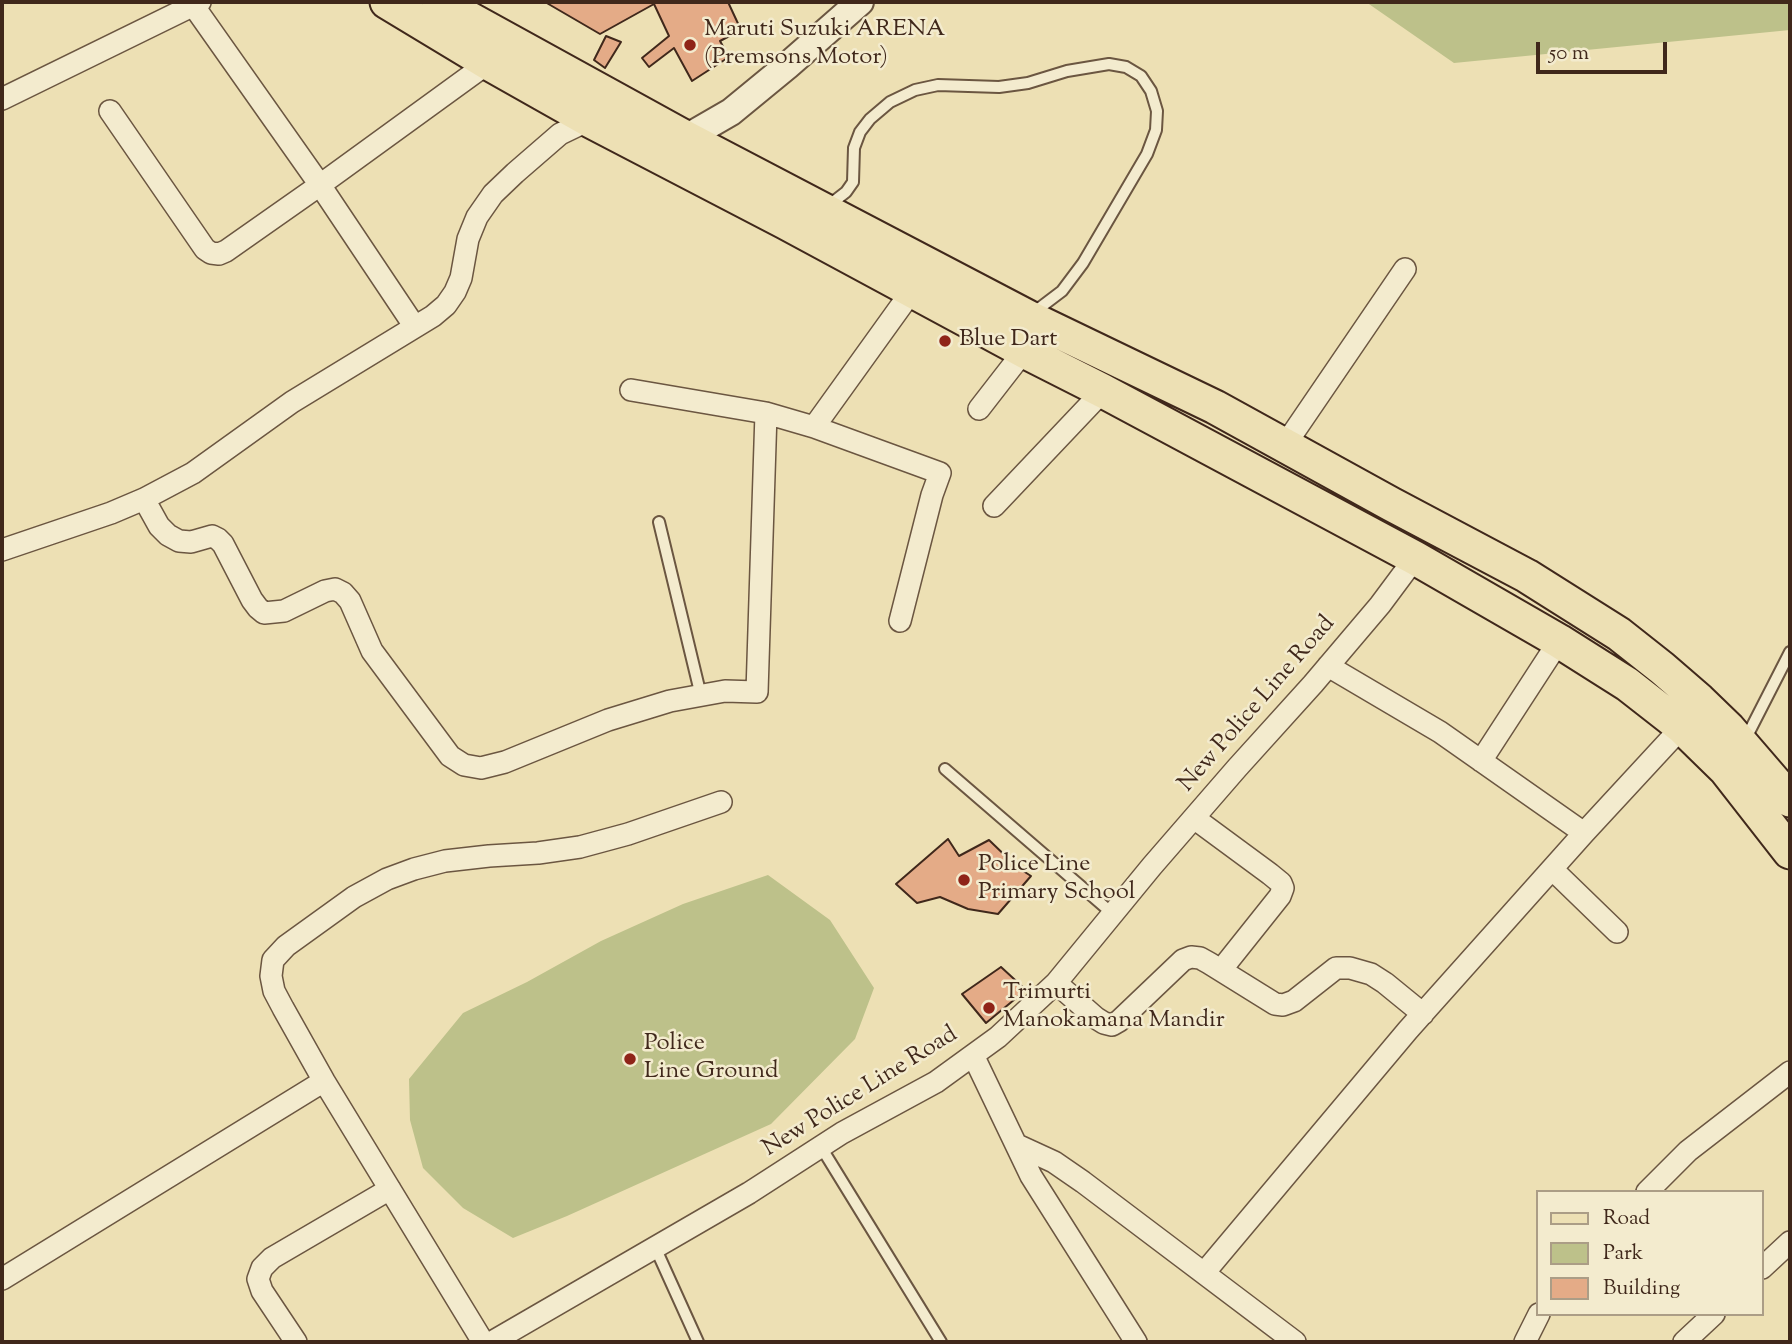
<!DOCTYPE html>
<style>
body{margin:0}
#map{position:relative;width:1792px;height:1344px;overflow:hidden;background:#ede0b4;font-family:"Sorts Mill Goudy",serif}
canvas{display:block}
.frame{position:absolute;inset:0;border:4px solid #40281b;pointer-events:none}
.legend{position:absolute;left:1536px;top:1190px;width:228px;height:126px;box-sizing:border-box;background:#f3ebce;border:2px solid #ab9d86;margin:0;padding:9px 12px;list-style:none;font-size:21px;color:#40281b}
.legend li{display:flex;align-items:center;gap:14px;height:35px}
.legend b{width:35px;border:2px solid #ab9d86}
.scale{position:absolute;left:1536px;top:42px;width:131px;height:32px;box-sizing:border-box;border:4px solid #40281b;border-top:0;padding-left:9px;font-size:21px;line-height:24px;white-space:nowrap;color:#40281b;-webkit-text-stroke:5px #f3ebce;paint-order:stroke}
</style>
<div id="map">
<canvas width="1792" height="1344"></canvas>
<div class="frame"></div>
<ul class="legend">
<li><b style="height:9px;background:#ede0b4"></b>Road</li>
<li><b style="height:19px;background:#bdc18a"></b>Park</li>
<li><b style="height:19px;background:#e4ab87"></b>Building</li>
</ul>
<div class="scale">50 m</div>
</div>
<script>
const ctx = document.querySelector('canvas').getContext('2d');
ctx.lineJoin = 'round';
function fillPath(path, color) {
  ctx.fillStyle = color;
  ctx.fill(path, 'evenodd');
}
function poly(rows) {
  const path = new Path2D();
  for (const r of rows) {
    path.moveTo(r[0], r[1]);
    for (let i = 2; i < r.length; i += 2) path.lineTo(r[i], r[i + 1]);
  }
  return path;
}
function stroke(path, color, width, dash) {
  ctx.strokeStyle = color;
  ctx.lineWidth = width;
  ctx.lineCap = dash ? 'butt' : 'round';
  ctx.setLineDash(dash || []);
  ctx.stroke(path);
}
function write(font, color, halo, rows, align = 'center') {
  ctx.font = font + ' "Sorts Mill Goudy",serif';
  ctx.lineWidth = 5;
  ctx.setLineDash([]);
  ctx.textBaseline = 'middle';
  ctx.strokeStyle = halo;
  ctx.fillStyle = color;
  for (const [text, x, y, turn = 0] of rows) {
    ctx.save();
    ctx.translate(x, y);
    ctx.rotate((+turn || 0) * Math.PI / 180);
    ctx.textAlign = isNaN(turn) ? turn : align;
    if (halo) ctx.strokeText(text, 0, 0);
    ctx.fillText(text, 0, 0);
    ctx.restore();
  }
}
fillPath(poly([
 [1366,2,1790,2,1790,30,1454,63],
 [768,875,830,920,874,988,855,1039,771,1124,567,1216,513,1238,463,1208,423,1168,410,1120,409,1079,463,1013,527,982,601,941,683,904]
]), '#bdc18a');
const building = poly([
 [545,2,728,2,741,30,720,41,729,57,692,81,674,48,649,67,642,58,669,36,654,4,600,34,545,2],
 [606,36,621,42,605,68,594,60,606,36],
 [948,839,959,856,989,840,1017,867,1031,876,998,914,968,909,940,897,917,903,896,884,948,839],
 [1001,967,1026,990,986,1023,962,994,1001,967]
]);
fillPath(building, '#e4ab87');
stroke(building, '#40281b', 2);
const service = poly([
 [828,206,846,192,853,182,854,148,860,132,870,119,890,102,915,90,938,85,999,87,1028,83,1067,71,1109,64,1126,67,1141,76,1151,91,1157,111,1156,130,1147,154,1083,263,1062,291,1033,313],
 [659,522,701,696],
 [1744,742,1790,652],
 [945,769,1113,914],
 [821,1147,941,1342],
 [655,1247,698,1342]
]);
const minor = poly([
 [193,5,320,185,415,327],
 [2,99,200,2],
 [110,111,205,249,211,253,219,254,226,251,320,185,488,63],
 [631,390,766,413,814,427,940,473,932,495,900,621],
 [979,409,1024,351],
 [814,427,919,281],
 [1285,445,1405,269],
 [144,499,159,526,168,535,179,541,191,542,212,536,218,539,223,544,252,600,258,608,264,613,284,611,325,591,335,589,343,593,350,601,372,651,450,756,464,765,481,768,505,762,608,720,670,701,725,691,757,692,766,413],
 [994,506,1103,391],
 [2,550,111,513,144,499,193,473,292,402,433,316,446,305,455,292,461,278,468,239,477,217,493,194,515,173,560,134,589,120],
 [1328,666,1440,732,1584,833],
 [1481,761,1559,641],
 [1194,818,1270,874,1281,883,1283,888,1280,896,1221,970],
 [1552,869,1617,932],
 [1056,983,1096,1018,1104,1023,1112,1025,1119,1021,1183,960,1191,957,1200,958,1209,963,1275,1004,1283,1005,1294,1001,1336,968,1350,968,1371,974,1385,983,1423,1014],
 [973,1055,1031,1176,1136,1342],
 [1017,1145,1054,1162,1083,1182,1295,1342],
 [1647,1192,1688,1151,1790,1072],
 [1762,1268,1790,1242],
 [1204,1273,1408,1030,1584,833,1682,727],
 [2,1279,324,1081],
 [296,1342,262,1291,258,1279,262,1268,272,1258,390,1189],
 [483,1342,324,1081,283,1008,274,991,271,976,273,960,286,946,354,897,387,879,414,869,445,861,489,856,538,853,580,847,628,834,721,802],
 [492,1342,749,1193,842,1133,936,1082,998,1037,1056,983,1152,866,1237,768,1313,684,1380,605,1415,558],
 [1525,1342,1539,1314],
 [1684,1342,1714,1314]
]);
const tertiary = poly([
 [677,149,686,138,731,112,787,66,860,2]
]);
const primary = poly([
 [387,2,488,63,589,120,785,222,1024,351,1103,391,1415,558,1559,641,1627,684,1682,727,1726,770,1790,852],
 [439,2,686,138,1028,317,1215,407,1391,504,1527,576,1619,634,1662,668,1699,700,1728,728,1790,800]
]);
stroke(service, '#6b5641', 14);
stroke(minor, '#6b5641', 24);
stroke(tertiary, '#6b5641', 30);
stroke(primary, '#40281b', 37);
stroke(service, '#f3ebce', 10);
stroke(minor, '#f3ebce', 21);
stroke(tertiary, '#f3ebce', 26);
stroke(primary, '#ede0b4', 33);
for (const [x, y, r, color] of [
 [690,45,7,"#8f2418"],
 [945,341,7,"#8f2418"],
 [964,880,7,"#8f2418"],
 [989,1008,7,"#8f2418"],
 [630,1059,7,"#8f2418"]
]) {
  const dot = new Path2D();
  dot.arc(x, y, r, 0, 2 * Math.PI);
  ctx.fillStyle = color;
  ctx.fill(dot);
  stroke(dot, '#f3ebce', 2.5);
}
write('24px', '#40281b', '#f3ebce', [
 ["Maruti Suzuki ARENA",704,31],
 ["(Premsons Motor)",704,59],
 ["Blue Dart",959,341],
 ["Police Line",978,866],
 ["Primary School",978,894],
 ["Trimurti",1003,994],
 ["Manokamana Mandir",1003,1022],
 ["Police",644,1045],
 ["Line Ground",644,1073]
], 'left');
write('24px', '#40281b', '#f3ebce', [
 ["New Police Line Road",1258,705,-49],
 ["New Police Line Road",861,1093,-32]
]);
</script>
